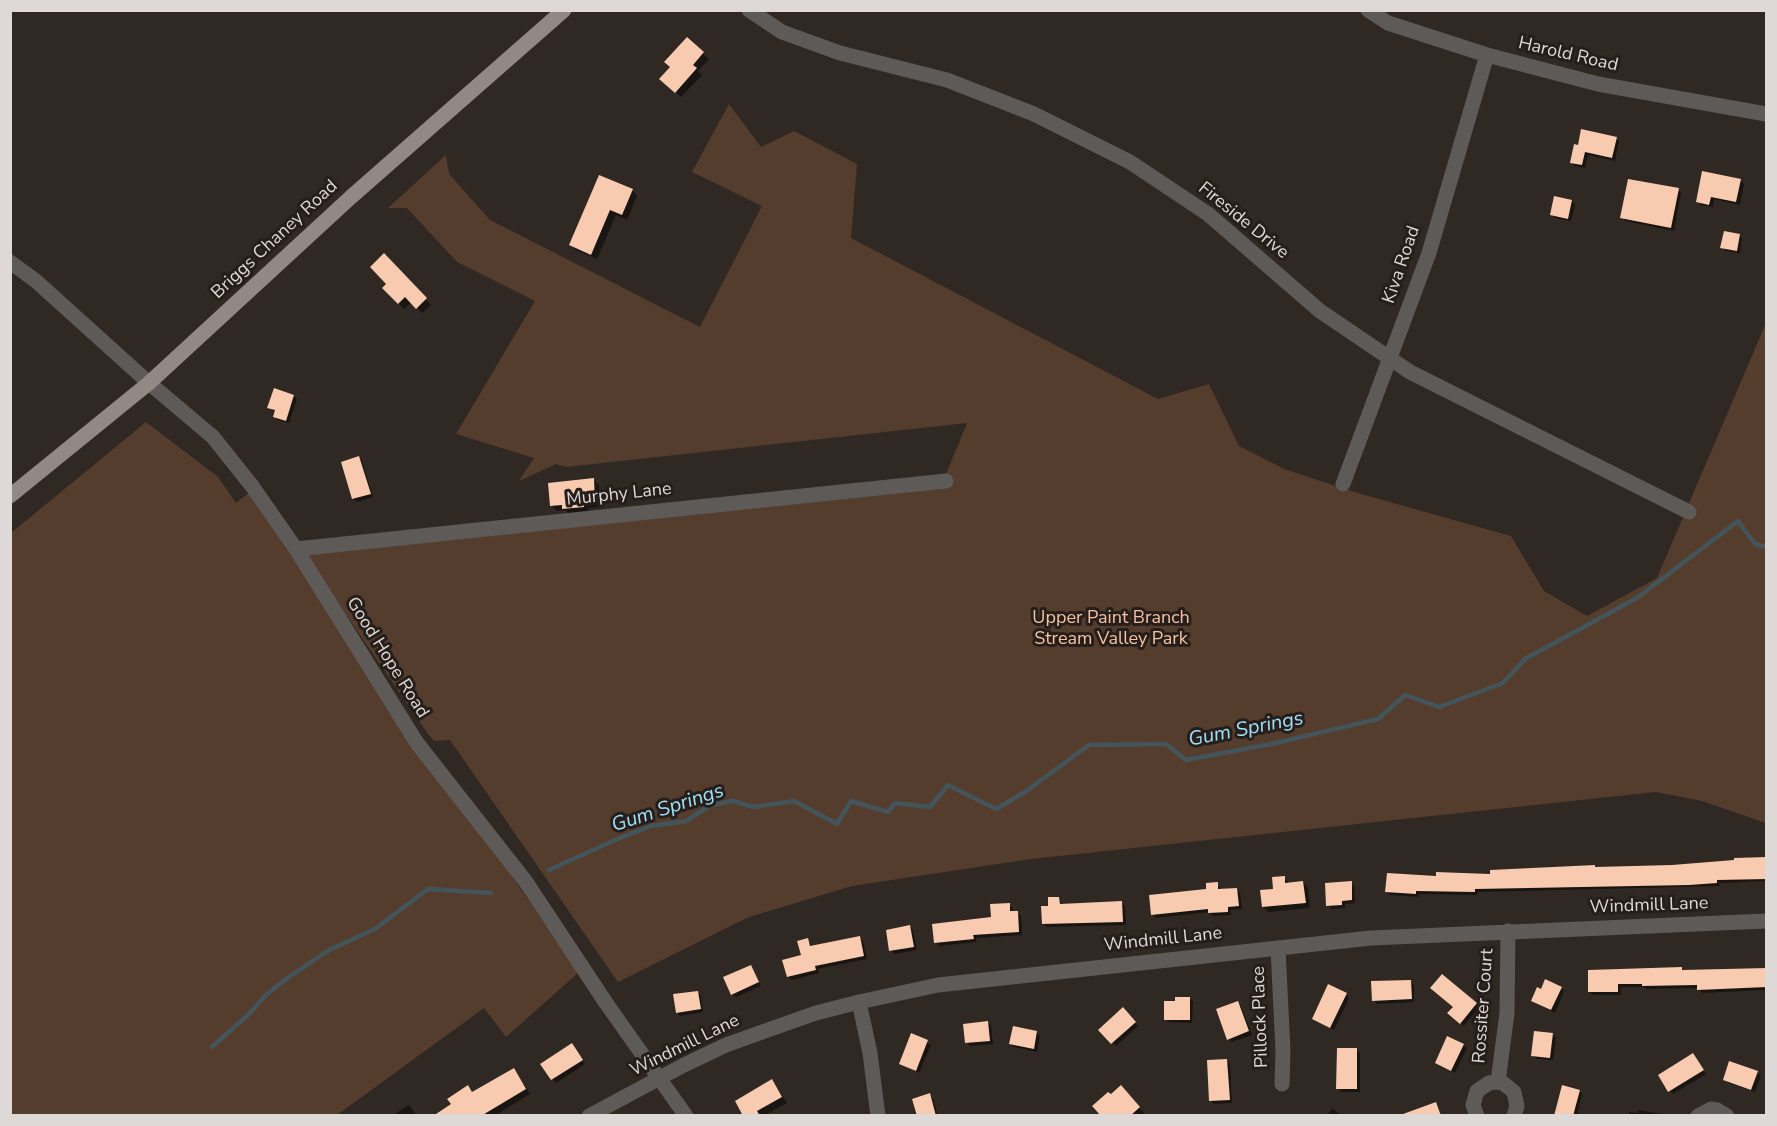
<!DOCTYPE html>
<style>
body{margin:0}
#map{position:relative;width:1777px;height:1126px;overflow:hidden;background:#302823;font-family:"Nunito Sans",sans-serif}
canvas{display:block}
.frame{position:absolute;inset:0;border:12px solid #ded9d6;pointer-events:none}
</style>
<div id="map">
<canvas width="1777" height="1126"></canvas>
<div class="frame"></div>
</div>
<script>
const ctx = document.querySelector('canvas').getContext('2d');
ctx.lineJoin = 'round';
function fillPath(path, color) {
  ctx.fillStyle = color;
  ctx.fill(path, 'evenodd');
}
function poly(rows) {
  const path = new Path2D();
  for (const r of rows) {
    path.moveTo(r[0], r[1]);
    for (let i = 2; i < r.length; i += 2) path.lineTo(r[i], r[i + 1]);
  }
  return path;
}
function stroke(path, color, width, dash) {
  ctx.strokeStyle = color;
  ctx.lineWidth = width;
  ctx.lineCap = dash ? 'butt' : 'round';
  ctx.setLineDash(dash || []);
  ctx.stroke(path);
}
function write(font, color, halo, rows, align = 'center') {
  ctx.font = font + ' "Nunito Sans",sans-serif';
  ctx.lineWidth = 6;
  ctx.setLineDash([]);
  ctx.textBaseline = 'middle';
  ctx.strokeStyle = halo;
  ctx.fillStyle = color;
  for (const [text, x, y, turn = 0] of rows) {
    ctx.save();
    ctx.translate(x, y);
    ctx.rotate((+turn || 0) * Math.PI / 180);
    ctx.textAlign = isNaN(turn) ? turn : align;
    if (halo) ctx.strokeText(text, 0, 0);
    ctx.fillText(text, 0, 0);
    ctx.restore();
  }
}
fillPath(poly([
 [729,104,761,147,794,131,857,164,851,238,1158,399,1209,384,1239,446,1284,469,1354,492,1511,536,1544,591,1587,616,1657,578,1766,323,1766,823,1702,801,1656,792,1031,859,852,886,749,917,618,982,450,740,434,741,428,734,305,555,940,489,967,423,566,467,556,464,519,481,534,458,456,434,535,301,457,262,407,208,388,208,446,155,449,174,490,220,700,327,762,206,692,172],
 [146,422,218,477,236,503,250,492,578,973,506,1037,484,1008,337,1115,11,1116,11,533]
]), '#553d2e');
fillPath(poly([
 [687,39,709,59,698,71,702,75,681,97,662,79,672,67],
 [1616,138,1619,141,1615,161,1588,155,1585,168,1575,166,1571,162,1579,147],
 [1740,180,1744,184,1740,205,1714,199,1713,207,1701,205,1698,202],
 [632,190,637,196,627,220,616,215,597,259,576,250,571,245],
 [1678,190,1681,193,1674,231,1626,221,1622,218],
 [1572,201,1575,205,1571,221,1555,218,1551,214],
 [1739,235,1742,239,1740,253,1726,251,1722,247],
 [384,255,431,305,422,313,412,302,404,309,384,288,388,284],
 [294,396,297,399,289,423,278,420,274,416,276,412,269,407],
 [359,458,362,461,373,497,357,502,353,499],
 [593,479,599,485,600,507,588,508,589,512,569,514,566,510,557,511,551,505],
 [1766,858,1766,881,1719,883,1720,886,1478,892,1477,895,1419,894,1419,897,1390,895,1387,892,1437,877,1672,866],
 [1284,878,1290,884,1303,882,1308,888,1310,908,1269,912,1263,907],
 [1217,883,1221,890,1237,889,1240,893,1242,909,1230,910,1231,915,1213,916,1209,912,1156,918,1153,914,1208,890],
 [1351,883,1354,886,1355,903,1345,904,1345,908,1331,909,1328,905],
 [1059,898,1062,905,1121,903,1125,906,1126,925,1047,927,1043,924,1050,907],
 [1009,905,1013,908,1013,912,1017,912,1021,916,1022,935,976,938,976,942,939,946,936,942,993,919],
 [910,927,913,930,917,950,894,954,891,950],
 [860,938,863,941,867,959,817,969,819,973,792,980,788,977,803,956,808,940,812,947],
 [751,966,761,986,736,997,732,994],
 [1681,968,1685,972,1766,969,1766,990,1702,993,1699,988,1647,989,1644,987,1621,987,1621,995,1593,995,1589,992,1589,971],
 [1410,981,1414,985,1414,1002,1377,1004,1374,1000],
 [1561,988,1564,991,1555,1013,1532,1001],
 [697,992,701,996,703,1012,680,1016,677,1012],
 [1346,994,1349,998,1334,1030,1314,1019],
 [1189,998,1193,1002,1192,1023,1169,1022,1165,1019],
 [1238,1003,1241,1006,1252,1035,1232,1042,1228,1039],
 [1476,1004,1479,1007,1464,1026,1453,1017],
 [1123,1009,1138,1026,1116,1046,1100,1030],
 [988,1023,991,1026,993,1044,970,1046,967,1042],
 [1037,1033,1040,1036,1037,1052,1014,1047,1010,1044],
 [1552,1034,1556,1038,1553,1060,1536,1059,1533,1055],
 [912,1035,931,1045,919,1073,900,1063],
 [572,1045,585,1064,556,1083,542,1064],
 [1463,1045,1467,1048,1455,1073,1437,1062],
 [1357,1050,1360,1053,1360,1092,1341,1092,1338,1088],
 [1696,1058,1706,1074,1673,1094,1670,1091],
 [1227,1060,1230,1064,1232,1103,1214,1104,1211,1101],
 [514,1070,530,1094,494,1116,443,1116,453,1105],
 [1757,1072,1761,1076,1755,1092,1728,1083,1724,1079],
 [772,1081,787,1103,763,1116,745,1116],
 [1579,1091,1582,1094,1577,1116,1556,1116],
 [1126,1093,1144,1113,1142,1116,1103,1116,1111,1096],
 [930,1095,933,1099,938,1116,919,1116],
 [409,1105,417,1116,397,1116,396,1113],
 [1332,1108,1342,1116,1327,1116],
 [1638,1110,1661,1114,1662,1116,1629,1116,1629,1112,1638,1113]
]), '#0007');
stroke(poly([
 [549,870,615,840,651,826,686,821,711,805,733,801,753,807,794,801,837,824,851,801,888,812,895,803,930,807,948,785,996,809,1025,792,1089,745,1166,744,1186,760,1276,743,1378,719,1405,695,1439,707,1503,683,1525,659,1637,598,1738,521,1755,544,1766,547],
 [212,1047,248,1015,266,995,286,979,329,950,375,929,428,889,491,893]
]), '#43555a', 4.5);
fillPath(poly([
 [687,37,704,52,693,65,697,68,675,93,659,79,670,67,664,62],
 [1581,129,1617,137,1612,158,1585,152,1582,165,1570,163,1574,144,1578,145],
 [1702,171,1741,179,1736,202,1711,197,1709,205,1696,202],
 [599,175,633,189,622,215,610,210,591,255,569,245],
 [1628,179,1679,188,1671,228,1620,218],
 [1554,196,1572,200,1568,219,1550,215],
 [1724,231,1740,234,1737,251,1720,248],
 [384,253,427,298,416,309,405,297,398,304,382,288,386,284,370,267],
 [274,388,294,395,286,421,273,417,275,410,267,408],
 [359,456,371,494,352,499,341,462],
 [594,478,595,502,583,503,584,507,562,509,562,505,550,506,548,483],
 [1767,857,1767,879,1717,880,1717,883,1689,885,1475,889,1475,892,1416,891,1416,894,1385,892,1387,873,1436,876,1436,872,1490,874,1490,870,1595,865,1595,867,1672,865,1734,860,1734,858],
 [1285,876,1285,883,1303,881,1306,903,1262,907,1260,890,1273,889,1272,877],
 [1352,881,1352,900,1342,901,1342,905,1326,906,1325,883],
 [1218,882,1218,889,1237,888,1239,906,1228,907,1228,912,1208,913,1208,909,1151,915,1149,895,1206,889,1206,883],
 [1048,897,1059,897,1060,904,1122,901,1123,922,1042,924,1041,906,1048,906],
 [1010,903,1010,911,1018,911,1019,932,973,935,974,939,934,943,932,924,991,917,990,904],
 [910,925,914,947,889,951,886,930],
 [860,936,864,956,815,966,816,970,787,977,782,960,801,955,797,941,808,938,810,946],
 [751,965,759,982,731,995,723,977],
 [1682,967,1682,970,1767,968,1767,987,1697,990,1697,985,1642,986,1642,984,1618,984,1618,992,1588,992,1588,970],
 [1442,974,1477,1003,1460,1024,1447,1013,1453,1007,1430,988],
 [1545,979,1562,987,1551,1010,1531,1001,1537,987,1541,989],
 [1411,980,1412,999,1372,1001,1371,981],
 [1328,984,1347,993,1330,1028,1312,1019],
 [698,991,701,1009,676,1013,673,994],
 [1175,997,1190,997,1190,1020,1164,1020,1164,1001,1175,1001],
 [1238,1001,1249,1031,1227,1040,1216,1009],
 [1123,1007,1136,1022,1111,1044,1098,1030],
 [988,1021,990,1041,965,1043,963,1024],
 [1013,1026,1037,1031,1034,1049,1009,1044],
 [1534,1031,1553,1033,1550,1058,1531,1056],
 [911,1033,928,1040,916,1071,899,1064],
 [1447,1036,1464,1044,1451,1071,1435,1063],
 [572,1043,583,1060,551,1080,540,1064],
 [1337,1048,1357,1048,1357,1089,1336,1089],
 [1693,1053,1704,1070,1668,1092,1658,1075],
 [1227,1059,1230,1100,1209,1101,1207,1060],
 [1729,1061,1758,1071,1751,1090,1723,1080],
 [514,1068,526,1089,481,1116,433,1116,451,1104,447,1099,468,1085,472,1092],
 [772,1079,782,1097,757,1111,760,1116,743,1116,735,1101],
 [1121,1085,1140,1107,1130,1116,1101,1116,1092,1106,1108,1092,1111,1094],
 [1562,1085,1580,1090,1573,1116,1554,1116],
 [930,1093,936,1116,917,1116,912,1099],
 [1436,1102,1441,1116,1403,1116,1403,1114]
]), '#f8caaf');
stroke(poly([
 [749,10,782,32,840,53,947,80,1034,114,1130,162,1208,214,1320,311,1410,372,1689,512],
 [1368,10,1388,23,1487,55,1598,84,1766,114],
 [10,262,36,281,149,383,213,437,252,486,296,549,417,743,526,882,606,1003,686,1116],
 [1343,484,1429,253,1487,55],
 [296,549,946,481],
 [1278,948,1283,1051,1282,1084],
 [859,1002,870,1053,878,1116],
 [1498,1082,1507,1013,1508,931],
 [589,1116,684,1065,726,1045,765,1031,816,1013,859,1002,938,985,1371,938,1766,921],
 [1477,1116,1473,1105,1477,1091,1489,1083,1496,1082,1503,1083,1514,1092,1517,1106,1514,1116],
 [1698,1116,1711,1109,1717,1110,1727,1116]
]), '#5e5a58', 15);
stroke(poly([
 [10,496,149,383,351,197,564,10]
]), '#928984', 15);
write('18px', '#ded9d6', '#261e1a', [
 ["Harold Road",1568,55,13],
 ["Fireside Drive",1243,221,39],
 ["Briggs Chaney Road",275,240,-43],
 ["Kiva Road",1402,265,-71],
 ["Murphy Lane",619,495,-6],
 ["Good Hope Road",387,658,58],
 ["Windmill Lane",1649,906,-2],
 ["Windmill Lane",1163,940,-6],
 ["Rossiter Court",1484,1006,-86],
 ["Pillock Place",1261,1017,-92],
 ["Windmill Lane",685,1046,-26]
]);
write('18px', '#f7c2a2', '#261e1a', [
 ["Upper Paint Branch",1111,619],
 ["Stream Valley Park",1111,640]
]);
write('italic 20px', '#9ee0f9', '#261e1a', [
 ["Gum Springs",1246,730,-11],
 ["Gum Springs",668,809,-18]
]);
</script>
